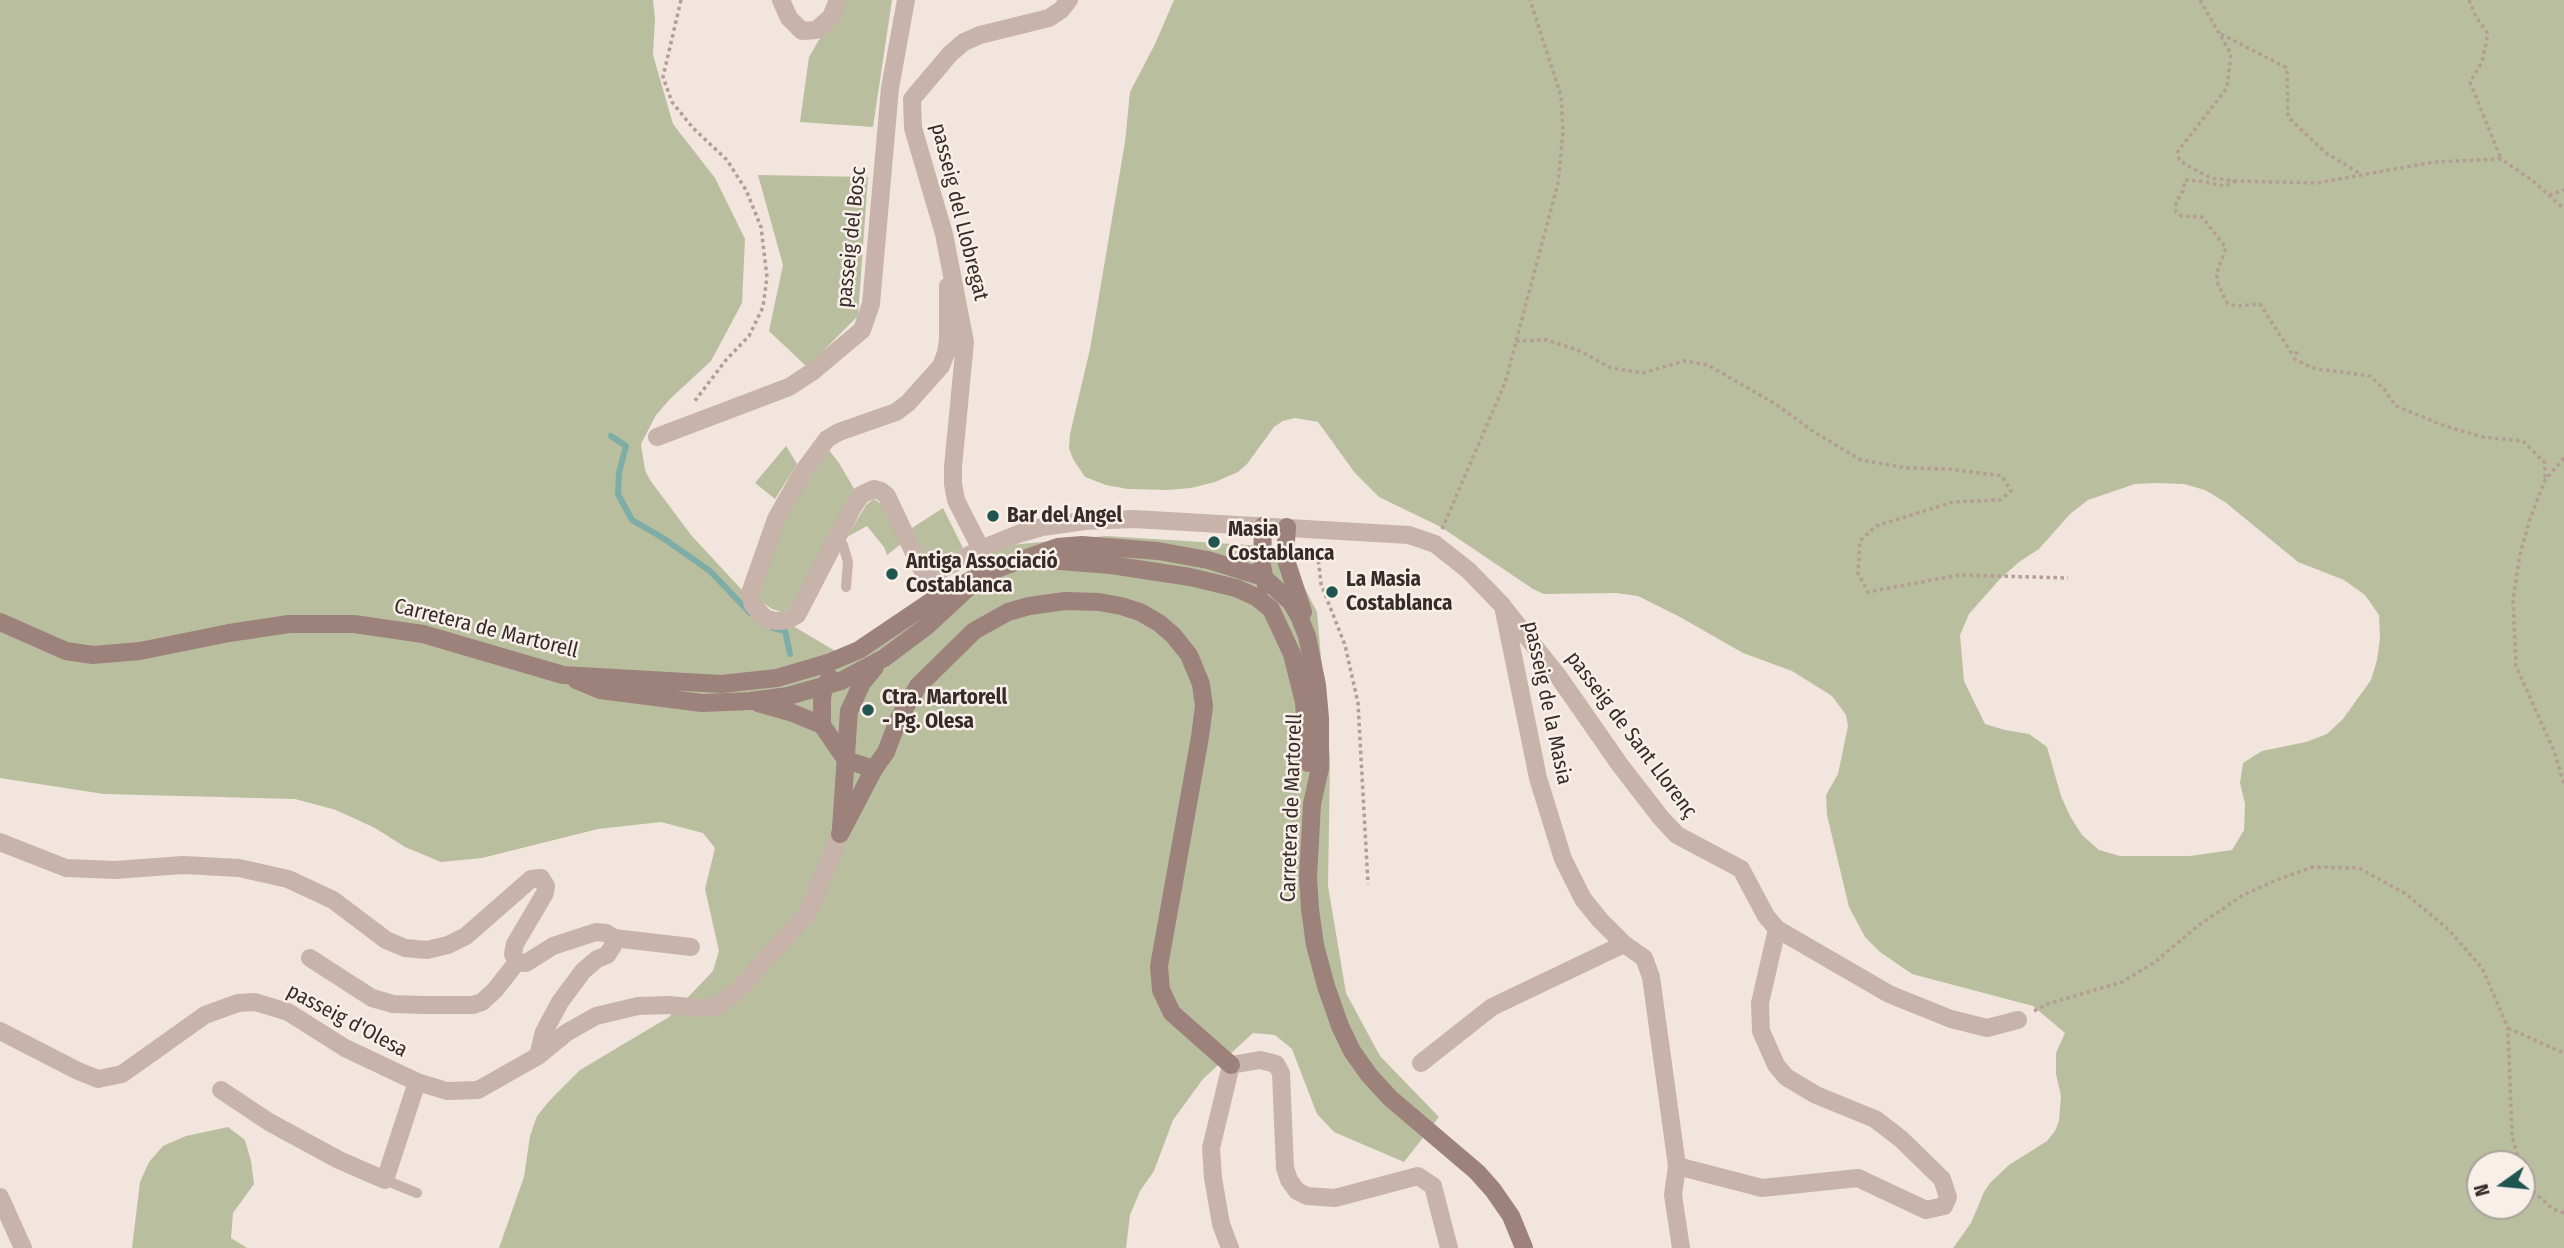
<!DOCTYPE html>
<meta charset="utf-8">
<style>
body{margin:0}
#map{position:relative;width:2564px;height:1248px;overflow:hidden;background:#f1e5dd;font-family:"Fira Sans Condensed",sans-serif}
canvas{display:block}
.north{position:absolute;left:2466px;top:1150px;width:70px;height:70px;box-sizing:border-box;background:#f9efe9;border:2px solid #aba19c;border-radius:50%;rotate:255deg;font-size:19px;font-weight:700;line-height:28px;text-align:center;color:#362b29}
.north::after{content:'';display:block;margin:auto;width:24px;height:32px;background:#215550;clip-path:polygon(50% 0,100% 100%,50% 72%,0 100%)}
</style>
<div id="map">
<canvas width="2564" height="1248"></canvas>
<div class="north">N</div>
</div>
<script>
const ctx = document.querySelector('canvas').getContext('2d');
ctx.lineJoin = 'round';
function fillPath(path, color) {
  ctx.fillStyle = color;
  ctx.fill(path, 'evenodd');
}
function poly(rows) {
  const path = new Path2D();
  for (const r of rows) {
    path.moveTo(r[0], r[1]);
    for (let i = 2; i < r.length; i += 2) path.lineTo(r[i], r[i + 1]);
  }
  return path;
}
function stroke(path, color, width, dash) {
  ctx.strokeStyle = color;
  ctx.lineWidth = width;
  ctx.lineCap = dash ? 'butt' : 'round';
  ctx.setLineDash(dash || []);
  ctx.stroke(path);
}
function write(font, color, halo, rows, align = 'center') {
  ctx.font = font + ' "Fira Sans Condensed",sans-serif';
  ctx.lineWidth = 5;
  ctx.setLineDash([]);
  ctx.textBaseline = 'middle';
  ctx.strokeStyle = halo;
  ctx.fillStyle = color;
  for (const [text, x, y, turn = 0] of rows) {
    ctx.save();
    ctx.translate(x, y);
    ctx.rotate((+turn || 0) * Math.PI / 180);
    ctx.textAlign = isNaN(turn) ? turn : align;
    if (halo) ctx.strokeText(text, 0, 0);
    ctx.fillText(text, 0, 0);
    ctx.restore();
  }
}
fillPath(poly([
 [0,0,653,0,655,18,653,55,673,124,715,178,745,239,742,303,711,361,670,399,656,415,641,444,645,470,650,480,691,535,767,617,793,626,837,652,892,625,998,549,1010,545,1106,536,1264,546,1300,579,1317,612,1330,759,1328,886,1346,993,1380,1056,1439,1117,1404,1162,1334,1132,1317,1114,1292,1049,1275,1035,1253,1033,1203,1079,1173,1120,1154,1171,1140,1191,1130,1215,1126,1248,499,1248,524,1177,530,1136,537,1116,550,1100,580,1070,669,1017,713,971,719,951,705,889,715,848,703,833,661,822,598,829,482,858,441,862,405,847,375,828,336,810,295,799,104,794,0,778],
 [842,0,892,0,873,127,800,122,809,57],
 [1174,0,2564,0,2564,1248,1953,1248,1971,1223,1984,1192,1990,1183,2009,1165,2047,1141,2055,1131,2059,1121,2061,1096,2056,1074,2056,1053,2065,1033,2033,1006,1912,974,1880,952,1865,937,1849,907,1827,815,1826,795,1838,774,1848,726,1846,715,1832,696,1792,671,1743,653,1680,617,1638,596,1616,593,1544,594,1533,589,1441,527,1379,497,1355,473,1318,422,1295,418,1283,421,1274,427,1247,464,1238,472,1215,482,1191,488,1167,490,1128,489,1106,485,1085,477,1073,459,1069,448,1070,434,1090,349,1125,142,1130,92,1155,44],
 [2157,483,2184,484,2205,490,2225,502,2298,562,2344,580,2365,595,2379,615,2380,638,2377,660,2371,680,2343,719,2327,734,2306,742,2262,751,2243,763,2240,783,2245,804,2244,830,2232,850,2190,856,2120,856,2099,850,2082,835,2070,816,2061,796,2047,747,2029,734,2005,730,1985,724,1964,681,1960,635,1969,614,2000,579,2019,562,2039,549,2070,514,2088,500,2135,484],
 [2522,1164,2522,1206,2480,1206,2480,1164],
 [758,175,868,177,858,316,807,367,769,331,783,265],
 [786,446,797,464,775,499,755,483],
 [829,450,839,463,856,492,797,606,783,612,772,609,757,599,783,516],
 [874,499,883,505,901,544,887,555,884,547,867,526,847,537,866,505],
 [943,508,963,548,929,566,912,528],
 [228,1127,245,1140,251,1161,254,1184,233,1213,231,1238,247,1248,132,1248,140,1182,149,1162,163,1146,186,1136]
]), '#b9bf9e');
stroke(poly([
 [611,436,626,446,619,473,618,494,632,520,663,538,710,571,750,613],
 [773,628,785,631,790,654]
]), '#7eaca7', 6);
stroke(poly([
 [681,0,663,77,672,102,693,128,727,160,746,190,761,227,767,277,763,307,749,336,726,360,694,402],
 [2200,0,2231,54,2227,88,2178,151,2179,160,2188,166,2211,178,2236,181,2317,183,2434,162,2501,159,2532,180,2564,209],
 [2469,0,2476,17,2488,34,2482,62,2470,82,2501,159],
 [2221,34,2287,68,2288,117,2326,153,2361,174],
 [2236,181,2225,186,2199,181,2185,180,2183,191,2176,202,2176,212,2182,216,2202,217,2226,248,2217,272,2217,282,2227,303,2235,306,2260,304,2292,354,2297,353,2295,359,2312,368,2370,376,2384,389,2396,406,2445,426,2483,437,2523,441,2545,463,2545,480],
 [2549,195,2564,190],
 [1516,341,1547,340,1580,351,1611,368,1643,373,1684,361,1708,365,1777,405,1814,432,1861,460,1907,468,1950,469,2002,476,2011,491,2000,500,1953,502,1876,526,1860,541,1858,573,1868,592,1959,575,2068,578],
 [2564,458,2545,480,2530,519,2520,554,2513,599,2516,666,2554,751,2564,784],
 [1442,529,1505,383,1558,183,1563,132,1561,96,1530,0],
 [1317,547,1321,584,1345,645,1358,703,1368,884],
 [2034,1011,2047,1004,2122,982,2155,962,2199,925,2243,895,2279,879,2313,867,2359,868,2406,894,2449,930,2482,968,2508,1028,2512,1136,2520,1164],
 [2508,1028,2564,1053],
 [2522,1173,2535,1193,2553,1209,2564,1213]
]), '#b49d94', 3.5, [3.5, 3.5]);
stroke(poly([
 [836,538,843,545,848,562,846,587],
 [385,1180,417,1193]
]), '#c8b3aa', 10);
stroke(poly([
 [781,0,789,18,802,31,816,30,831,17,838,0],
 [1069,0,1061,10,1049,18,980,35,964,42,950,54,912,99,913,128,944,234,965,342,953,467,953,484,956,500,964,516,981,549,1018,534,1042,527,1085,521,1134,519,1409,535,1435,544,1468,570,1503,606,1538,778,1563,859,1583,899,1600,920,1624,944,1644,958,1651,977,1677,1166,1673,1195,1681,1248],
 [948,286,948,339,946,353,941,366,908,403,896,412,839,432,827,439,802,473,776,519,750,593,753,605,765,618,775,621,788,620,797,615,853,507,861,495,874,489,881,491,887,496,923,572,933,574,981,549],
 [657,437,789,387,812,372,862,330,871,304,890,88,906,0],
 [1505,609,1558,676,1620,765,1661,818,1677,835,1741,869,1766,916,1777,929,1889,994,1951,1019,1987,1028,2018,1020],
 [0,842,66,868,115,870,183,865,239,868,288,879,333,900,386,940,405,948,427,950,448,945,466,936,531,879,541,878,546,886,545,893,515,944,513,954,517,962,526,963,553,946,596,932,606,933,614,938,613,946,607,955,597,959,583,971,560,1002,544,1032,538,1056],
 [614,938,691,947],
 [310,958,372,998,393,1004,425,1005,473,1005,482,1002,495,990,517,962],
 [0,1031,78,1071,98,1079,122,1074,205,1015,238,1003,255,1002,288,1012,345,1048,417,1082,447,1091,478,1090,538,1056,566,1033,596,1016,638,1006,669,1005,699,1008,717,1006,737,991,807,914,840,834],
 [1421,1063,1492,1007,1624,944],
 [221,1090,269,1122,339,1160,385,1180,417,1082],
 [1677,1166,1762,1188,1858,1178,1926,1210,1944,1206,1948,1197,1942,1179,1901,1139,1875,1119,1816,1095,1786,1077,1776,1065,1761,1031,1760,1003,1777,929],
 [0,1197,23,1248],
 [1230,1248,1221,1224,1213,1178,1211,1148,1231,1065,1260,1060,1276,1064,1281,1073,1285,1168,1289,1180,1297,1191,1307,1196,1335,1198,1418,1176,1433,1186,1449,1248]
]), '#c8b3aa', 18);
stroke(poly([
 [1263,526,1262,566,1266,585],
 [1287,527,1285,557,1303,612],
 [1034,559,1111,565,1190,577,1236,588,1256,597,1271,609,1292,654,1304,702,1308,763],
 [0,622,66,651,93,655,140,651,229,633,289,624,354,624,423,634,563,675,721,684,777,678,828,663,859,650,945,592,999,568,1058,547,1082,545,1158,551,1208,560,1263,577,1291,602,1299,616,1307,636,1317,685,1320,718,1320,768,1312,804,1308,877,1310,909,1315,945,1326,986,1340,1026,1352,1051,1369,1075,1390,1098,1477,1172,1493,1190,1511,1216,1524,1248],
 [576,680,600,690,702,703,750,701,788,696,841,681,884,658,927,626,969,587],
 [758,703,790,712,822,725,846,760,874,769],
 [822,725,822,699,824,686,830,678],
 [841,828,849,711,862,683,875,667],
 [840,834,874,769,886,752,899,718,918,686,974,631,1008,612,1029,606,1065,601,1099,602,1121,606,1140,612,1159,623,1173,635,1189,655,1201,684,1204,706,1200,737,1159,966,1161,990,1172,1013,1231,1065]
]), '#9c827b', 18);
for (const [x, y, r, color] of [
 [993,516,7,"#215550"],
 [1214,542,7,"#215550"],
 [892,574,7,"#215550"],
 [1332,592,7,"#215550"],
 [868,710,7,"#215550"]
]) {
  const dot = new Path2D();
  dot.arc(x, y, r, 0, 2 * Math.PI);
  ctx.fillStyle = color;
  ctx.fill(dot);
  stroke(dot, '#f9efe9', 2.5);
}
write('21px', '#362b29', '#f9efe9', [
 ["passeig del Llobregat",959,212,76],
 ["passeig del Bosc",852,237,-84],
 ["Carretera de Martorell",486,629,14],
 ["passeig de la Masia",1547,703,78],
 ["passeig de Sant Llorenç",1631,735,53],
 ["Carretera de Martorell",1292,808,-88],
 ["passeig d'Olesa",347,1021,28]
]);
write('bold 21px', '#362b29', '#f9efe9', [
 ["Bar del Angel",1007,516],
 ["Masia",1228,530],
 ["Costablanca",1228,554],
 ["Antiga Associació",906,562],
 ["Costablanca",906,586],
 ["La Masia",1346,580],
 ["Costablanca",1346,604],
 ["Ctra. Martorell",882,698],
 ["- Pg. Olesa",882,722]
], 'left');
</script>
